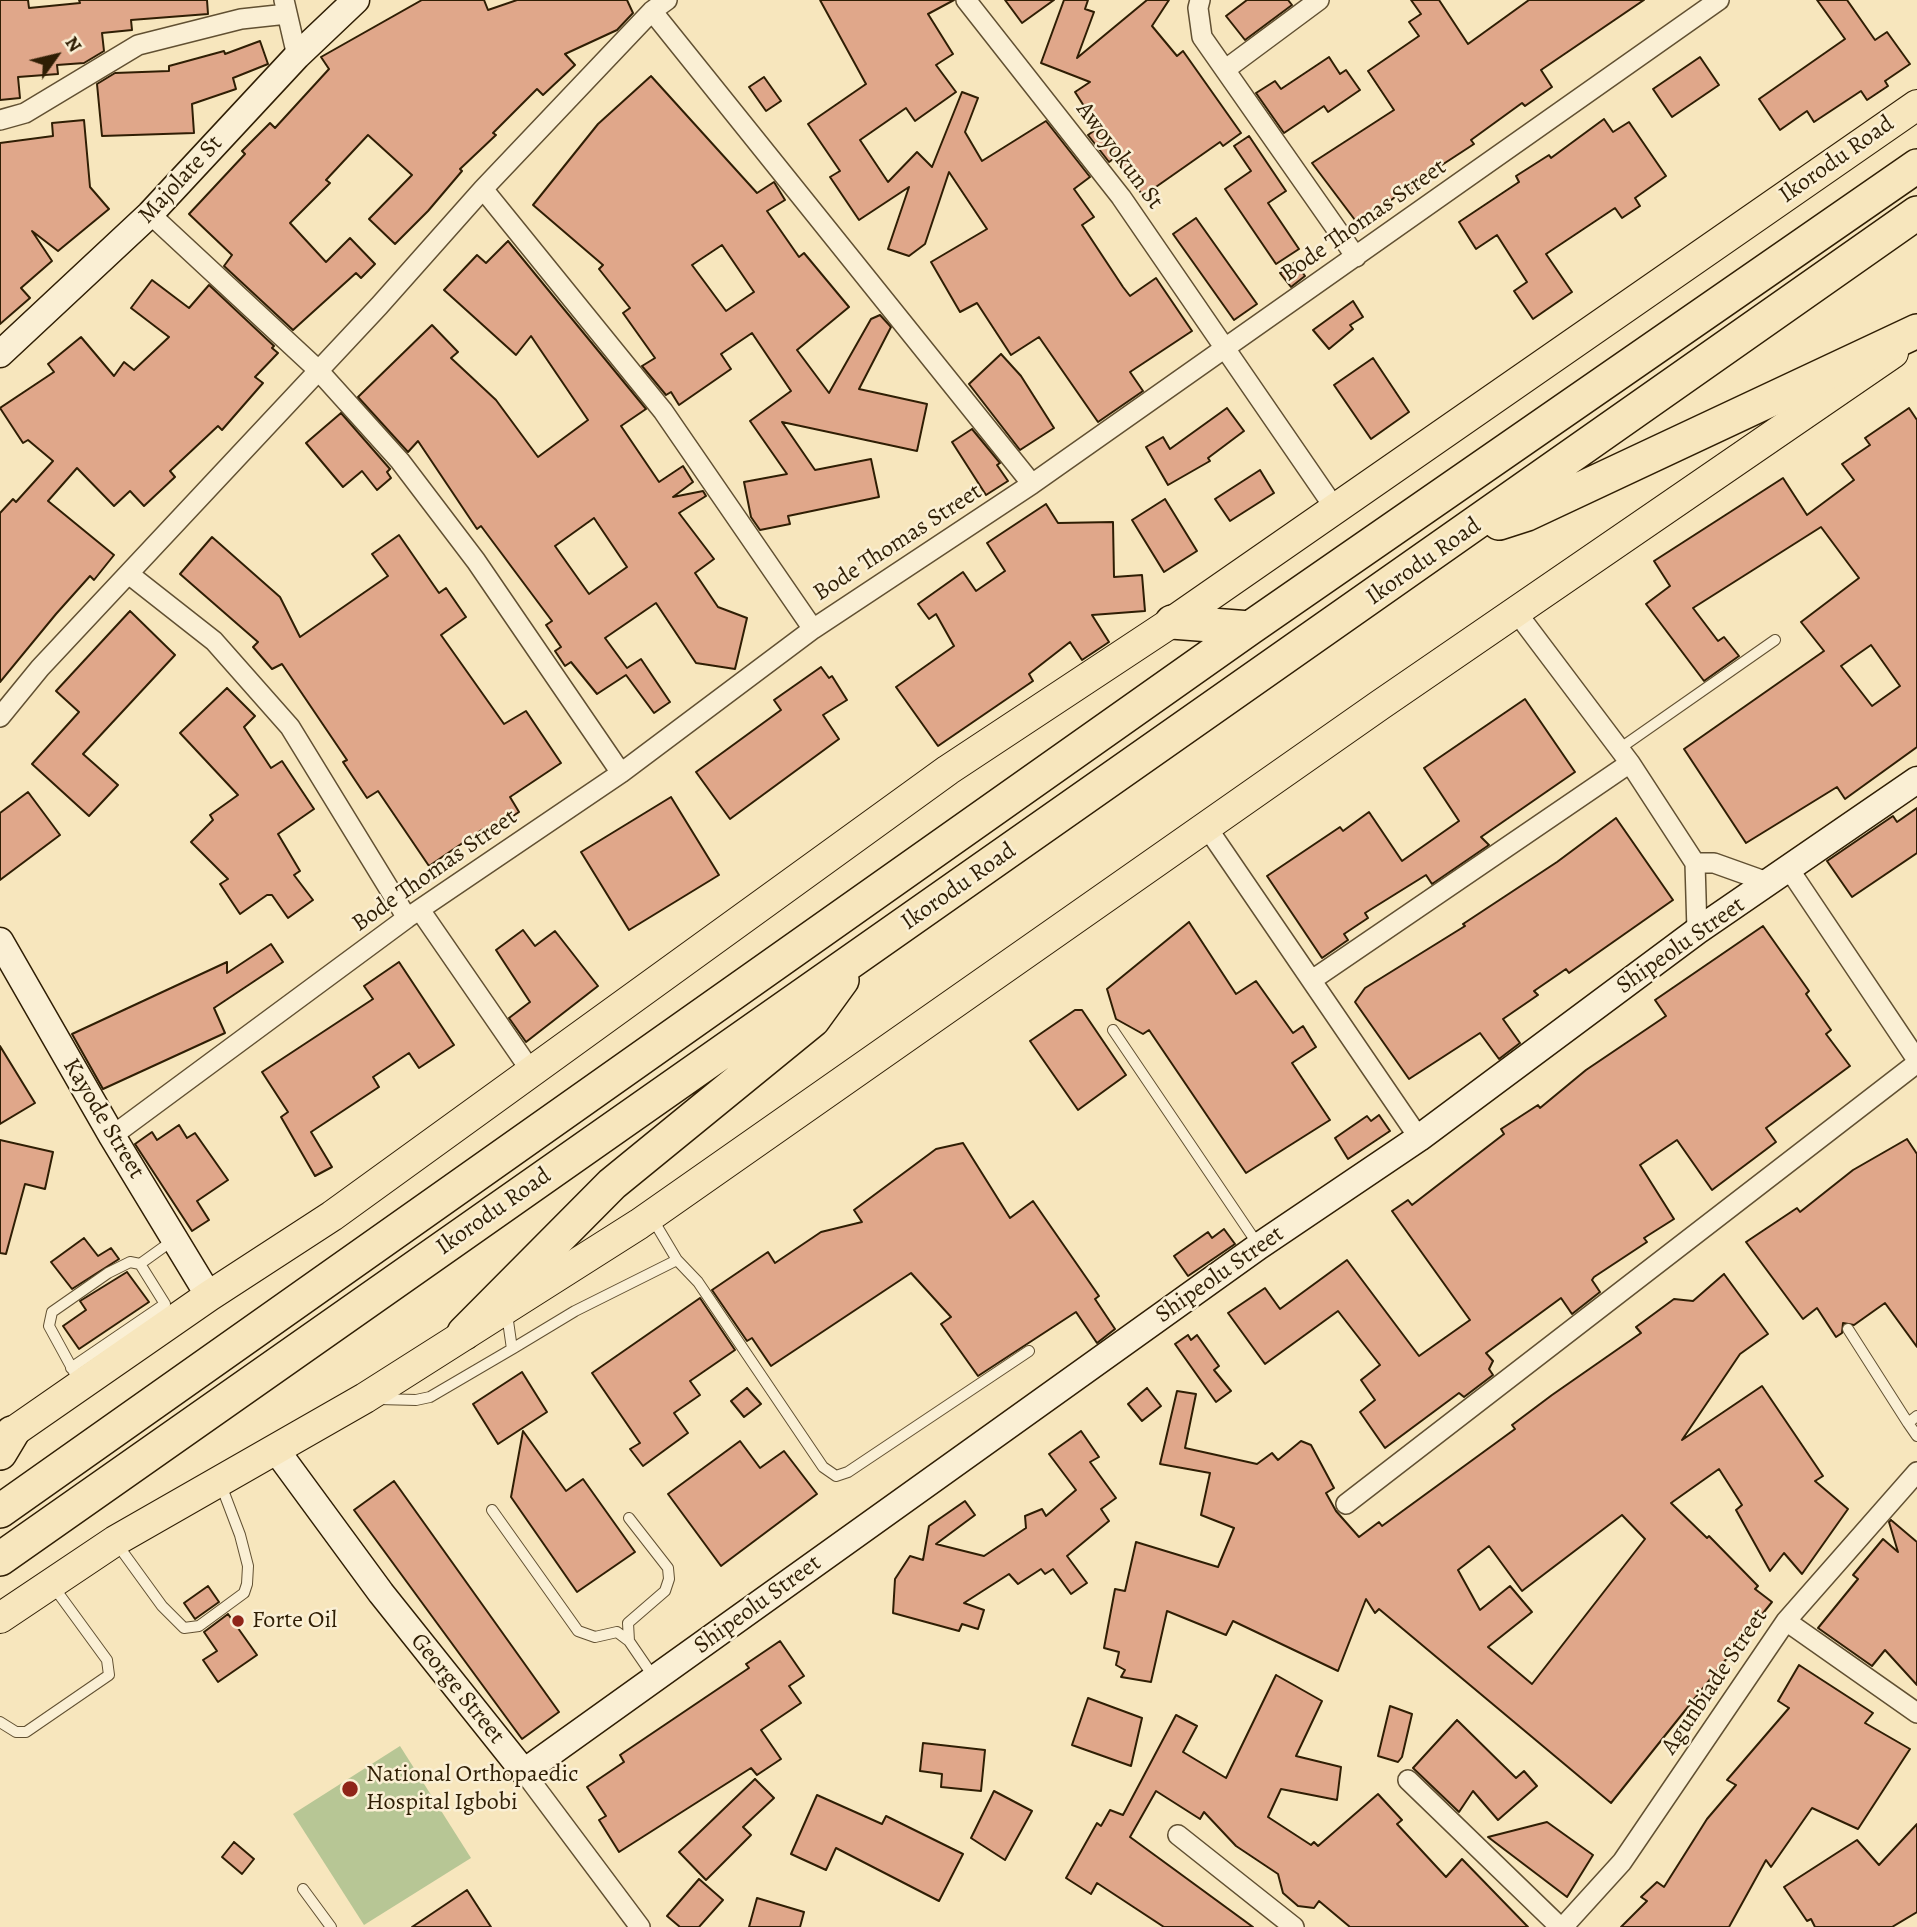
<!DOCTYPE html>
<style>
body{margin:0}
#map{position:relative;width:1917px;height:1927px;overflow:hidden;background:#f7e6bd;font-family:Alegreya,serif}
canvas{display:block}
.north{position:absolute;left:21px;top:21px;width:70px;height:70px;-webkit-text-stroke:5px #faefd4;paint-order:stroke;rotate:56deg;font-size:19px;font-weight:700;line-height:28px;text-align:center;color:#2f1e04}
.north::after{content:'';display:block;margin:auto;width:24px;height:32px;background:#2f1e04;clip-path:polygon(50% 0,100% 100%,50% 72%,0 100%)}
</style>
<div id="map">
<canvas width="1917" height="1927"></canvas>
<div class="north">N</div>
</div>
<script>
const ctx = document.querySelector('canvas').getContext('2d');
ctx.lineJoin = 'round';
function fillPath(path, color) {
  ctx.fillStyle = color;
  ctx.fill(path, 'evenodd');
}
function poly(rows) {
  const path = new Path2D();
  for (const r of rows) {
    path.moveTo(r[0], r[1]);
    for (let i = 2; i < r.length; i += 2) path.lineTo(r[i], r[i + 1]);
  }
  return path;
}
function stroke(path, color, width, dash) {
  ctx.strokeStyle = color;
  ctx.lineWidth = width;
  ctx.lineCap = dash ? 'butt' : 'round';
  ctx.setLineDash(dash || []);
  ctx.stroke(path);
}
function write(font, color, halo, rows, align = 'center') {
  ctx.font = font + ' Alegreya,serif';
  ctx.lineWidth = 5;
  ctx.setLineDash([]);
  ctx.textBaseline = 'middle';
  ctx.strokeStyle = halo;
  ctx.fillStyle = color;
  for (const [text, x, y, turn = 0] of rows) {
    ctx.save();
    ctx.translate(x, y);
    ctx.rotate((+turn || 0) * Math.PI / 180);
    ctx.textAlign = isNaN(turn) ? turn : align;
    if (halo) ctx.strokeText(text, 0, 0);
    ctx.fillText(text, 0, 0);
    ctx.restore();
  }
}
fillPath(poly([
 [400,1746,471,1858,364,1925,293,1814]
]), '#b7c695');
const building = poly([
 [0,0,28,0,29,8,80,3,79,0,207,0,208,14,131,20,132,30,102,33,104,51,84,63,57,65,58,74,18,77,20,98,0,100,0,0],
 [422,0,484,0,488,10,517,0,627,0,633,13,617,30,565,54,575,65,543,95,537,89,493,133,496,135,460,169,462,171,428,211,395,244,369,219,412,175,368,135,326,180,330,183,290,223,326,262,350,238,375,264,361,278,356,273,293,330,224,266,232,255,189,214,245,154,242,151,270,123,275,128,329,69,321,57,422,0],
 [820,0,954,0,928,14,953,54,936,65,956,92,915,121,906,108,860,140,888,182,917,152,932,167,962,92,978,98,965,132,982,161,1046,121,1090,177,1074,189,1094,217,1082,225,1123,287,1130,296,1156,278,1192,331,1130,372,1143,391,1098,422,1039,337,1011,355,977,303,960,312,931,262,987,229,949,172,925,244,909,256,888,249,909,187,859,220,830,177,840,171,808,124,866,84,820,0],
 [1005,0,1054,0,1022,23,1005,0],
 [1064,0,1088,0,1085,9,1094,12,1077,58,1147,0,1169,0,1152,26,1177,56,1183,51,1241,133,1223,146,1220,142,1143,196,1116,157,1109,162,1088,135,1098,128,1075,92,1090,82,1041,63,1064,0],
 [1247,0,1288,0,1292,5,1245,40,1226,16,1247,0],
 [1411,0,1439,0,1468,44,1529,0,1644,0,1541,70,1552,87,1525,106,1522,103,1471,140,1474,144,1425,176,1427,179,1400,198,1398,195,1358,224,1312,163,1394,110,1368,71,1419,36,1409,22,1421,14,1411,0],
 [1817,0,1847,0,1875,40,1887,32,1910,64,1885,81,1888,86,1867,100,1861,91,1814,122,1807,111,1780,130,1759,99,1845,39,1817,0],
 [260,41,268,64,233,78,236,89,192,104,194,133,102,136,97,84,115,73,169,71,169,66,224,51,225,54,260,41],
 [1329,57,1340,74,1346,70,1360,90,1328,112,1324,106,1284,133,1256,93,1275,81,1281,89,1329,57],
 [1700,57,1719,85,1672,117,1653,89,1700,57],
 [651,76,757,193,774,182,785,200,767,211,799,257,804,253,849,307,797,350,829,393,871,319,880,315,891,327,859,389,927,404,917,451,782,422,815,470,871,459,879,497,788,516,790,524,760,530,751,517,744,482,787,474,750,421,791,391,752,333,721,354,731,369,679,405,671,392,666,395,642,366,655,358,623,313,630,308,599,269,603,265,533,205,598,124,651,76],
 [722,245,754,292,726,311,692,265,722,245],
 [764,77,781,101,766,111,749,87,764,77],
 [1604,119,1613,132,1629,122,1666,176,1635,198,1640,206,1622,218,1615,208,1546,254,1572,292,1533,319,1514,291,1527,282,1497,235,1476,249,1459,222,1519,182,1516,176,1549,155,1551,158,1604,119],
 [84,120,90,187,109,209,58,251,32,231,52,261,21,288,30,298,0,324,0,143,53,136,52,123,84,120],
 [1249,136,1286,191,1268,203,1299,249,1276,264,1225,189,1251,171,1234,146,1249,136],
 [1196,218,1257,304,1234,320,1173,234,1196,218],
 [508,241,646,409,621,426,659,482,683,466,693,482,673,497,703,491,706,496,679,513,714,559,695,573,718,607,747,618,735,669,696,663,656,603,605,638,627,668,641,659,670,702,654,713,626,675,597,694,571,662,565,666,555,651,561,647,546,625,552,621,481,526,477,529,418,441,408,452,358,397,432,325,458,352,451,358,496,400,538,457,588,420,531,336,516,355,444,290,477,255,486,263,508,241],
 [594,518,627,567,589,594,555,546,594,518],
 [1295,262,1305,276,1291,287,1280,273,1295,262],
 [152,280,189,308,209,285,274,346,272,348,278,353,255,377,263,383,222,430,218,426,170,471,175,477,144,506,130,491,114,506,77,468,48,501,114,555,94,580,90,576,56,614,0,682,0,513,13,499,16,502,53,461,28,440,23,443,0,408,54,372,48,364,81,337,114,376,124,362,134,370,169,337,131,308,152,280],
 [1353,301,1363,317,1350,325,1353,329,1329,349,1313,330,1353,301],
 [1001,354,1021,376,1054,428,1020,450,969,384,1001,354],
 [1373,358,1409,412,1371,439,1334,385,1373,358],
 [1227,408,1244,431,1208,458,1210,461,1168,485,1146,447,1163,437,1170,449,1227,408],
 [1909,408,1917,420,1917,747,1845,799,1837,787,1746,843,1684,749,1824,651,1801,622,1859,578,1821,527,1693,608,1718,641,1724,637,1739,656,1704,681,1646,604,1670,586,1654,561,1783,478,1807,515,1854,480,1842,464,1870,445,1865,438,1909,408],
 [1871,645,1900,686,1872,706,1841,666,1871,645],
 [341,413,390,469,387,472,391,478,377,490,362,471,343,487,306,443,341,413],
 [972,429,1000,463,997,465,1008,481,986,495,952,442,972,429],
 [1260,470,1274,493,1230,521,1215,499,1260,470],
 [1165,499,1197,551,1164,572,1132,520,1165,499],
 [1046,504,1058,523,1113,522,1114,577,1142,575,1145,611,1092,615,1109,642,1082,660,1070,642,1029,674,1033,681,938,746,896,687,954,646,936,614,929,619,918,604,963,572,976,591,1005,571,987,543,1046,504],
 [399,535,439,593,446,588,466,617,441,635,504,724,526,711,561,763,510,797,519,812,486,834,483,829,429,866,378,791,367,798,343,762,347,760,282,664,272,669,253,647,258,642,180,574,212,537,280,597,300,637,388,576,372,554,399,535],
 [130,611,175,655,83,754,118,785,89,816,32,764,79,712,56,691,130,611],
 [821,667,829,678,832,676,847,700,823,715,839,739,730,819,696,772,781,710,774,700,821,667],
 [227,688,255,716,244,727,271,768,282,761,314,809,278,834,300,871,294,875,313,900,288,918,272,895,267,895,240,914,220,884,228,879,191,842,213,820,210,815,238,795,180,733,227,688],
 [1525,699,1575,772,1481,837,1489,845,1432,884,1426,875,1365,913,1368,918,1344,934,1348,940,1322,958,1267,876,1340,827,1343,831,1369,812,1402,861,1459,821,1424,768,1525,699],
 [28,792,60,835,0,880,0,813,28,792],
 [671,797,719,875,629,930,581,852,671,797],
 [1917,808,1917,853,1852,897,1827,861,1893,816,1897,822,1917,808],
 [1616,818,1673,900,1569,973,1566,969,1534,991,1538,995,1503,1019,1520,1043,1499,1059,1480,1033,1409,1079,1355,1002,1365,988,1465,926,1463,924,1557,862,1616,818],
 [1189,922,1236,994,1256,981,1293,1033,1303,1026,1316,1047,1292,1063,1330,1120,1246,1173,1149,1030,1143,1034,1116,1019,1107,989,1189,922],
 [1763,926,1809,991,1806,994,1831,1030,1826,1034,1850,1066,1766,1128,1776,1142,1712,1190,1677,1140,1640,1165,1674,1219,1644,1238,1647,1242,1594,1277,1592,1280,1600,1292,1572,1314,1561,1298,1486,1353,1493,1361,1489,1369,1493,1375,1464,1397,1459,1393,1385,1448,1360,1412,1375,1400,1361,1380,1380,1365,1338,1311,1265,1364,1228,1313,1265,1288,1280,1309,1347,1260,1419,1356,1470,1320,1392,1211,1408,1200,1412,1205,1504,1134,1501,1129,1538,1105,1540,1108,1586,1070,1666,1016,1655,1000,1763,926],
 [523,930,535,946,555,931,598,986,526,1042,509,1018,530,1002,496,950,523,930],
 [271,944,283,962,214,1008,225,1033,103,1089,72,1034,227,962,227,973,271,944],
 [399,962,454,1045,419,1068,409,1053,373,1077,379,1087,311,1132,332,1167,315,1176,281,1117,288,1112,262,1072,373,999,364,986,399,962],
 [1075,1010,1082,1010,1126,1075,1078,1110,1030,1041,1075,1010],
 [0,1046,35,1103,0,1124,0,1046],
 [1379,1115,1390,1131,1348,1159,1335,1138,1367,1116,1371,1121,1379,1115],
 [179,1125,187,1138,195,1133,228,1180,197,1201,209,1220,192,1231,135,1144,152,1132,157,1140,179,1125],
 [1907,1139,1917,1154,1917,1347,1885,1303,1854,1325,1843,1323,1842,1333,1836,1337,1817,1308,1803,1319,1746,1242,1797,1208,1800,1212,1853,1170,1907,1139],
 [0,1140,53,1152,45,1189,25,1184,6,1254,0,1253,0,1140],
 [963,1143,1010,1218,1033,1201,1099,1296,1095,1299,1115,1329,1097,1343,1076,1312,978,1376,941,1324,951,1317,911,1273,771,1366,752,1338,747,1341,712,1290,768,1252,775,1263,821,1232,862,1222,854,1210,936,1149,963,1143],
 [1224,1229,1235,1244,1188,1276,1174,1256,1208,1232,1212,1238,1224,1229],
 [84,1238,98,1256,111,1248,119,1259,72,1289,51,1262,84,1238],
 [127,1272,149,1302,79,1349,63,1326,86,1310,80,1301,127,1272],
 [1724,1274,1768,1334,1740,1354,1682,1440,1762,1386,1823,1476,1815,1481,1848,1509,1802,1574,1784,1553,1770,1571,1736,1510,1742,1505,1719,1469,1671,1503,1707,1538,1709,1536,1758,1586,1755,1589,1772,1602,1611,1803,1379,1609,1375,1613,1366,1599,1338,1671,1233,1621,1226,1635,1167,1611,1151,1682,1121,1677,1125,1670,1116,1665,1119,1652,1104,1648,1115,1589,1125,1591,1136,1542,1218,1567,1234,1528,1201,1515,1210,1473,1160,1464,1177,1391,1196,1394,1185,1448,1257,1464,1272,1453,1278,1460,1301,1441,1311,1445,1334,1488,1326,1493,1336,1511,1359,1537,1379,1522,1382,1526,1515,1429,1512,1425,1552,1395,1641,1333,1636,1327,1674,1299,1693,1301,1724,1274],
 [1622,1515,1645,1539,1532,1684,1488,1647,1532,1612,1510,1586,1480,1610,1458,1570,1489,1546,1522,1591,1622,1515],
 [700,1298,735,1350,690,1381,700,1395,674,1413,688,1433,643,1466,630,1449,640,1443,592,1373,700,1298],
 [1188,1335,1191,1340,1197,1335,1219,1366,1214,1370,1231,1391,1216,1402,1175,1344,1188,1335],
 [522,1372,547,1412,498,1444,473,1404,522,1372],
 [747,1388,761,1404,744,1417,731,1401,747,1388],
 [1147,1388,1161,1406,1142,1421,1128,1404,1147,1388],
 [523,1431,566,1491,583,1479,635,1552,577,1592,511,1497,523,1431],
 [1081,1431,1099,1457,1090,1462,1116,1498,1101,1509,1109,1521,1067,1556,1087,1583,1071,1594,1053,1569,1045,1574,1041,1569,1018,1584,1009,1574,964,1603,984,1610,978,1629,962,1624,959,1631,893,1613,895,1579,910,1556,923,1560,929,1526,965,1501,975,1515,936,1544,984,1556,1026,1528,1025,1516,1042,1509,1046,1516,1076,1490,1049,1454,1081,1431],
 [740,1441,760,1468,784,1451,817,1494,721,1566,668,1494,740,1441],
 [394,1481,559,1712,522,1739,354,1510,394,1481],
 [1891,1520,1917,1542,1917,1685,1885,1650,1872,1666,1818,1628,1858,1579,1853,1575,1883,1539,1898,1552,1889,1522,1891,1520],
 [208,1586,219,1602,195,1619,184,1603,208,1586],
 [228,1614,257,1655,218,1682,203,1660,217,1651,204,1632,228,1614],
 [780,1641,804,1676,789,1686,801,1703,761,1730,781,1759,757,1775,751,1768,619,1852,599,1820,606,1816,587,1787,624,1762,620,1755,749,1668,746,1664,780,1641],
 [1799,1665,1873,1713,1865,1723,1910,1749,1858,1829,1812,1808,1771,1867,1766,1860,1729,1927,1621,1927,1647,1901,1641,1897,1657,1882,1664,1887,1707,1819,1736,1785,1727,1780,1789,1708,1778,1701,1799,1665],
 [1276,1675,1322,1701,1296,1756,1341,1767,1337,1800,1281,1789,1268,1817,1311,1845,1314,1842,1318,1846,1378,1794,1402,1820,1397,1824,1446,1877,1462,1859,1528,1927,1350,1927,1319,1901,1314,1908,1298,1906,1283,1893,1278,1874,1236,1846,1204,1812,1200,1819,1156,1791,1130,1837,1253,1927,1164,1927,1097,1883,1091,1894,1066,1878,1097,1823,1101,1826,1110,1810,1123,1815,1176,1715,1197,1726,1183,1752,1226,1778,1276,1675],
 [1088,1698,1142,1718,1131,1766,1072,1745,1088,1698],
 [1390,1706,1412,1714,1402,1757,1398,1762,1378,1756,1390,1706],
 [1457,1720,1516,1778,1524,1771,1537,1786,1498,1820,1473,1791,1459,1812,1413,1768,1457,1720],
 [923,1743,985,1750,981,1791,941,1787,942,1774,920,1771,923,1743],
 [755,1779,774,1798,743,1827,751,1835,706,1880,679,1852,755,1779],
 [994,1791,1032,1811,1005,1860,971,1838,994,1791],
 [817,1795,882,1824,886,1816,963,1854,939,1901,836,1848,826,1870,791,1854,817,1795],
 [1547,1822,1593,1855,1567,1897,1488,1837,1547,1822],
 [1917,1824,1917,1912,1892,1927,1815,1927,1811,1919,1807,1921,1784,1887,1857,1840,1879,1865,1917,1824],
 [234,1842,254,1859,242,1874,222,1857,234,1842],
 [699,1879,723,1900,699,1927,680,1927,667,1916,699,1879],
 [467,1890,491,1927,412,1927,467,1890],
 [757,1898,804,1912,800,1927,749,1927,757,1898]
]);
fillPath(building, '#e0a78a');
stroke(building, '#2f1e04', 2);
const lane = poly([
 [1619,749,1775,640],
 [1113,1030,1259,1246],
 [652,1218,677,1260],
 [1848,1329,1908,1423],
 [512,1349,575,1311,677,1260,698,1282,823,1467,836,1476,848,1472,1029,1351],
 [71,1368,165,1304,140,1264],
 [79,1381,49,1326,52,1312,108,1273,130,1262,140,1264,172,1241],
 [379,1399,416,1400,430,1397,512,1349,507,1314],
 [1917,1416,1908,1423,1917,1436],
 [492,1510,578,1631,595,1637,617,1632,629,1641,655,1679],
 [629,1518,668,1568,669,1579,665,1591,628,1623,629,1641],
 [117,1544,162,1606,184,1628,199,1626,244,1593,247,1584,248,1566,240,1535,221,1485],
 [0,1722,16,1732,26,1732,109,1675,107,1660,53,1586],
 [303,1889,331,1927]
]);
const street = poly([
 [284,0,297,56],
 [966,0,1121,197,1334,507],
 [1200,0,1198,8,1202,37,1356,257],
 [652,11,1032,484],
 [1226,69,1319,0],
 [0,120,25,113,138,45,241,19,287,14],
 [483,189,663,411,813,629],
 [150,214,317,369,400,461,476,561,621,773],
 [130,575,214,641,290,727,407,918],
 [1517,613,1630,763,1695,863,1697,931],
 [0,717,40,668,379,306,483,189,652,11,667,0],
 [1206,826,1419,1138],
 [1695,863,1714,863,1770,883],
 [1789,869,1917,1060],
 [420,910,531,1071],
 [1312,980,1630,763],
 [112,1136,407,918,621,773,813,629,1032,484,1719,0],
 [1346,1504,1917,1063],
 [1786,1621,1917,1713],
 [524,1772,640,1927],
 [1408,1780,1560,1927],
 [1178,1835,1294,1927],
 [1563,1927,1622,1862,1786,1621,1917,1472]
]);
const secondary = poly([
 [0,354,150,214,297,56,356,0],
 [0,941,112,1136,209,1296],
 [276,1450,381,1593,524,1772,1259,1246,1419,1138,1697,931,1917,780]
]);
const primary = poly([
 [0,1441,209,1296,332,1216,948,770,1172,622,1917,105],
 [0,1618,115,1541,365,1398,639,1224,1380,705,1893,353]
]);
const highway = poly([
 [1499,523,1527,514,1917,331],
 [1172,622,1250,628],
 [464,1333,612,1184,813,1020,842,980],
 [0,1453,12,1433],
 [0,1511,1250,628,1917,166],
 [0,1559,1917,213]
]);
stroke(lane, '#615032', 12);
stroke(street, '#615032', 22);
stroke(secondary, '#2f1e04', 29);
stroke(primary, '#2f1e04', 32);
stroke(highway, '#2f1e04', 36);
stroke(lane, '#faefd4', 10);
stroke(street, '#faefd4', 19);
stroke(secondary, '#faefd4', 26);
stroke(primary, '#f7e6bd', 30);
stroke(highway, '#f7e6bd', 33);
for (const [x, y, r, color] of [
 [238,1621,7,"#8f2418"],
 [350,1789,9,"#8f2418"]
]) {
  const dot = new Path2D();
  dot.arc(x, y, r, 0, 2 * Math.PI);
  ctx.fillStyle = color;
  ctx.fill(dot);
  stroke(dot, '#faefd4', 2.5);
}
write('24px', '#2f1e04', '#faefd4', [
 ["Awoyokun St",1119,156,53],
 ["Ikorodu Road",1837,160,-35],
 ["Majolate St",181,180,-47],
 ["Bode Thomas Street",1364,221,-35],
 ["Bode Thomas Street",898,543,-33],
 ["Ikorodu Road",1424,562,-35],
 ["Bode Thomas Street",435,871,-35],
 ["Ikorodu Road",959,887,-35],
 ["Shipeolu Street",1681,946,-35],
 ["Kayode Street",103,1119,59],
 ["Ikorodu Road",494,1212,-35],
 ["Shipeolu Street",1220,1275,-35],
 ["Shipeolu Street",758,1605,-36],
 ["Agunbiade Street",1715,1682,-56],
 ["George Street",457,1689,51]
]);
write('24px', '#2f1e04', '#faefd4', [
 ["Forte Oil",252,1621],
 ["National Orthopaedic",366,1775],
 ["Hospital Igbobi",366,1803]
], 'left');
</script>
